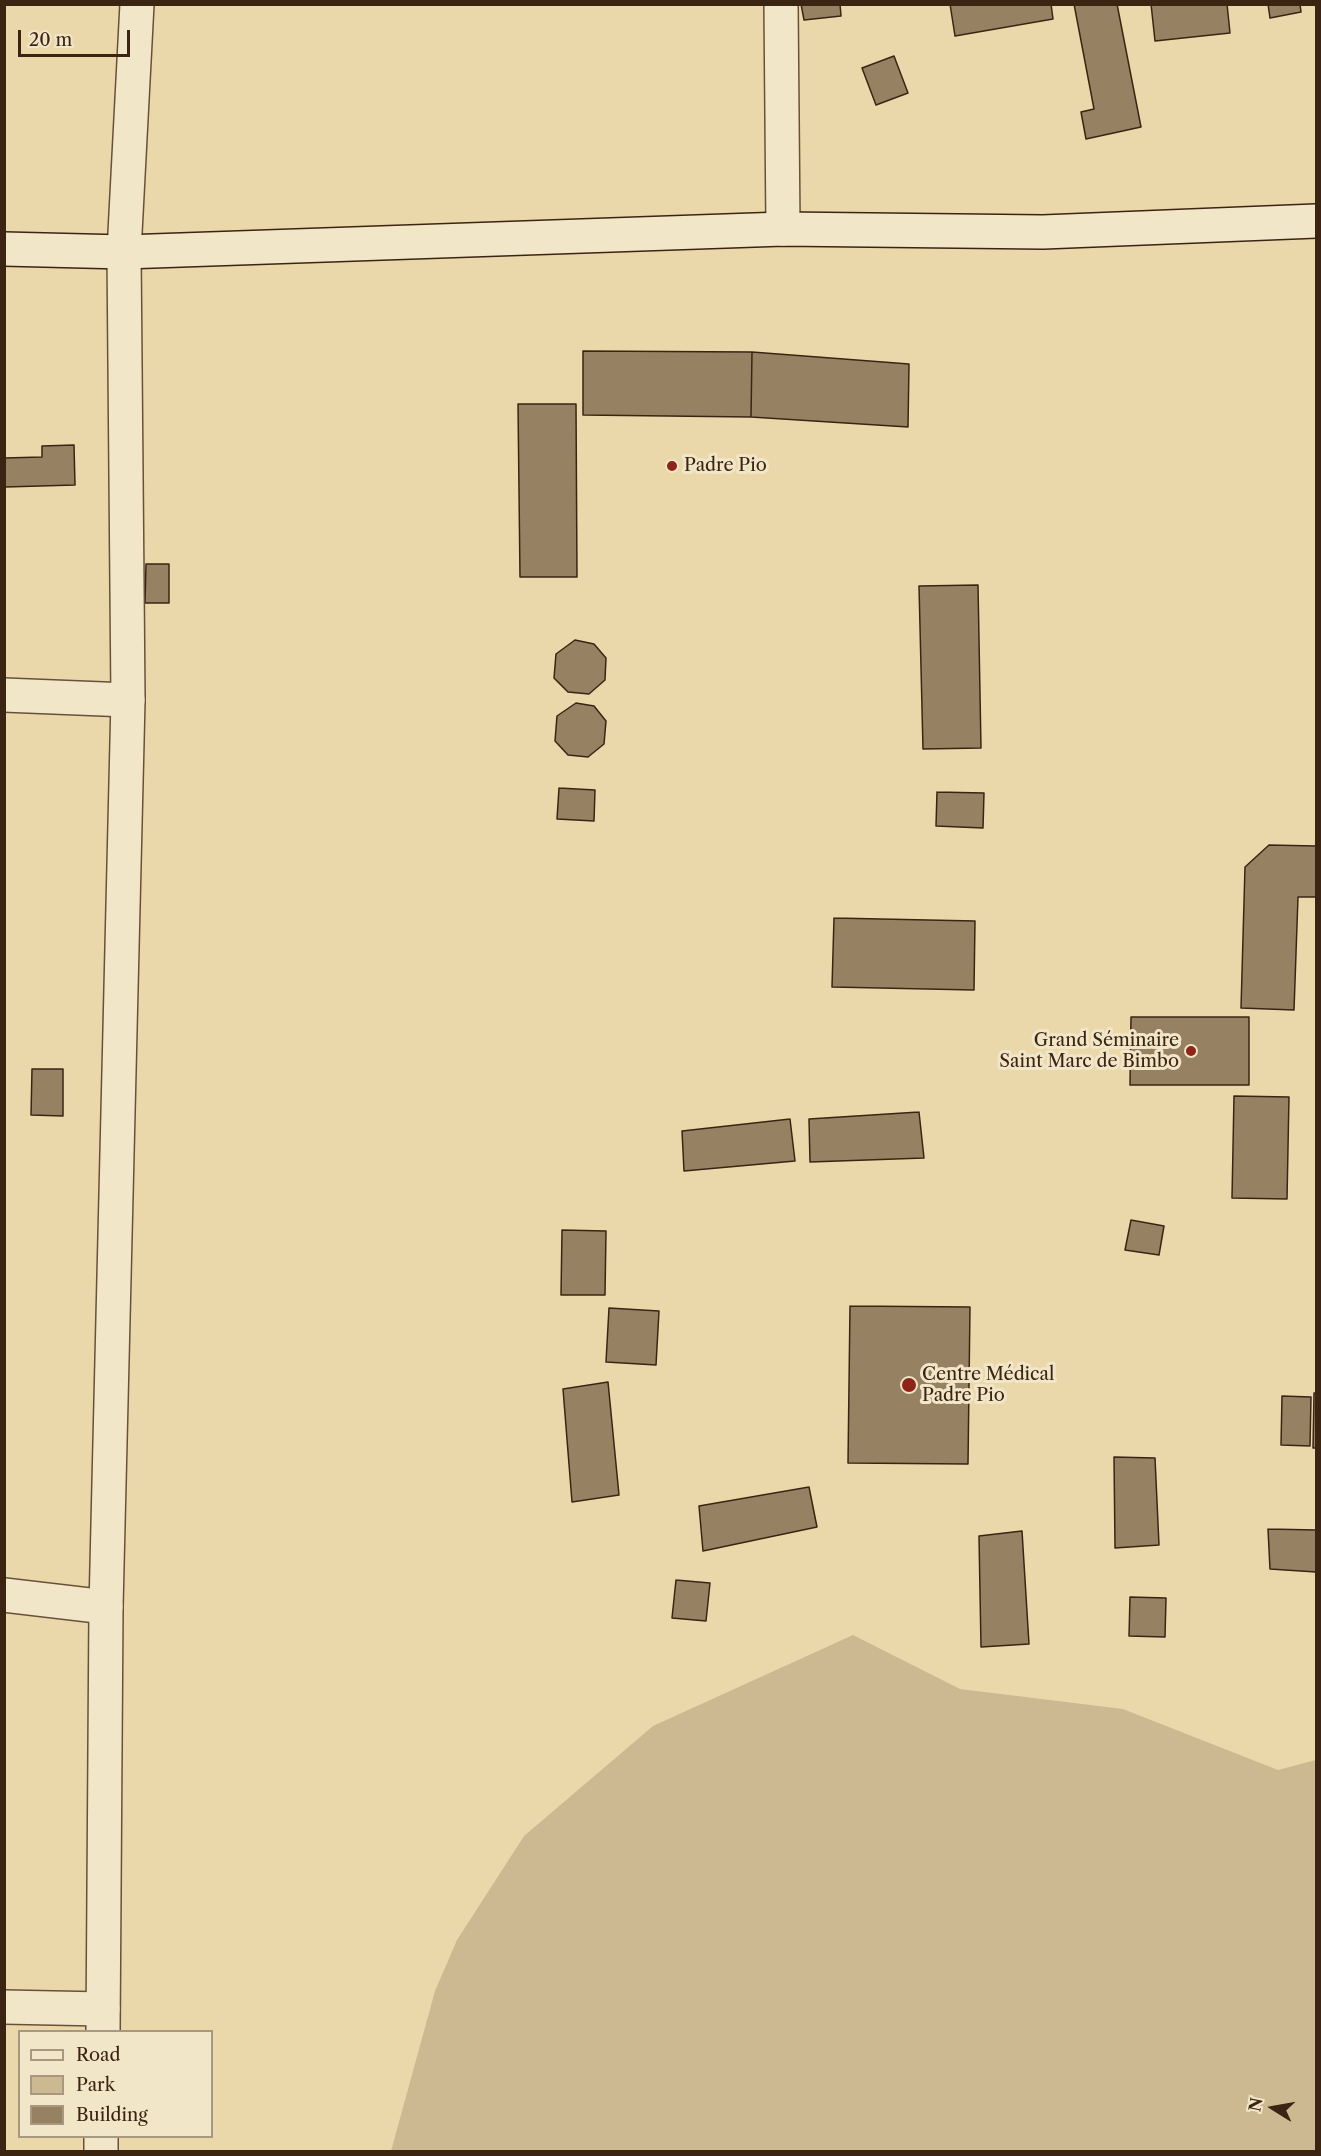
<!DOCTYPE html>
<meta charset="utf-8">
<style>
body{margin:0}
#map{position:relative;width:1321px;height:2156px;overflow:hidden;background:#ead8ab;font-family:"Libre Caslon Text",serif}
canvas{display:block}
.frame{position:absolute;inset:0;border:6px solid #3c2413;pointer-events:none}
.legend{position:absolute;left:18px;top:2030px;width:195px;height:108px;box-sizing:border-box;background:#f1e6c8;border:2px solid #a99880;margin:0;padding:8px 10px;list-style:none;font-size:18px;color:#3c2413}
.legend li{display:flex;align-items:center;gap:12px;height:30px}
.legend b{width:30px;border:2px solid #a99880}
.north{position:absolute;left:1243px;top:2078px;width:60px;height:60px;-webkit-text-stroke:4px #f1e6c8;paint-order:stroke;rotate:281deg;font-size:16px;font-weight:700;line-height:24px;text-align:center;color:#3c2413}
.north::after{content:'';display:block;margin:auto;width:21px;height:27px;background:#3c2413;clip-path:polygon(50% 0,100% 100%,50% 72%,0 100%)}
.scale{position:absolute;left:18px;top:30px;width:112px;height:27px;box-sizing:border-box;border:3px solid #3c2413;border-top:0;padding-left:8px;font-size:18px;line-height:21px;white-space:nowrap;color:#3c2413;-webkit-text-stroke:4px #f1e6c8;paint-order:stroke}
</style>
<div id="map">
<canvas width="1321" height="2156"></canvas>
<div class="frame"></div>
<ul class="legend">
<li><b style="height:8px;background:#f1e6c8"></b>Road</li>
<li><b style="height:16px;background:#ccb991"></b>Park</li>
<li><b style="height:16px;background:#968262"></b>Building</li>
</ul>
<div class="north">N</div>
<div class="scale">20 m</div>
</div>
<script>
const ctx = document.querySelector('canvas').getContext('2d');
ctx.lineJoin = 'round';
function fillPath(path, color) {
  ctx.fillStyle = color;
  ctx.fill(path, 'evenodd');
}
function poly(rows) {
  const path = new Path2D();
  for (const r of rows) {
    path.moveTo(r[0], r[1]);
    for (let i = 2; i < r.length; i += 2) path.lineTo(r[i], r[i + 1]);
  }
  return path;
}
function stroke(path, color, width, dash) {
  ctx.strokeStyle = color;
  ctx.lineWidth = width;
  ctx.lineCap = dash ? 'butt' : 'round';
  ctx.setLineDash(dash || []);
  ctx.stroke(path);
}
function write(font, color, halo, rows, align = 'center') {
  ctx.font = font + ' "Libre Caslon Text",serif';
  ctx.lineWidth = 6;
  ctx.setLineDash([]);
  ctx.textBaseline = 'middle';
  ctx.strokeStyle = halo;
  ctx.fillStyle = color;
  for (const [text, x, y, turn = 0] of rows) {
    ctx.save();
    ctx.translate(x, y);
    ctx.rotate((+turn || 0) * Math.PI / 180);
    ctx.textAlign = isNaN(turn) ? turn : align;
    if (halo) ctx.strokeText(text, 0, 0);
    ctx.fillText(text, 0, 0);
    ctx.restore();
  }
}
fillPath(poly([
 [853,1635,960,1689,1123,1709,1278,1770,1316,1760,1316,2151,391,2151,435,1991,457,1940,524,1836,653,1726]
]), '#ccb991');
const building = poly([
 [801,4,840,4,841,16,804,20,801,4],
 [950,4,1051,4,1053,19,955,36,950,4],
 [1074,4,1117,4,1141,127,1086,139,1081,112,1094,109,1074,4],
 [1151,4,1227,4,1230,33,1155,41,1151,4],
 [1268,4,1300,4,1301,12,1270,18,1268,4],
 [894,56,908,93,876,105,862,68,894,56],
 [583,351,752,352,751,417,583,415,583,351],
 [752,352,909,364,908,427,751,417,752,352],
 [518,404,576,404,577,577,520,577,518,404],
 [74,445,75,485,5,487,4,458,42,457,42,446,74,445],
 [146,564,169,564,169,603,145,603,146,564],
 [978,585,981,748,923,749,919,586,978,585],
 [575,640,594,644,606,658,605,680,589,694,568,692,554,678,556,654,575,640],
 [576,703,594,706,606,721,604,744,588,757,568,755,555,741,557,716,576,703],
 [559,788,595,790,594,821,557,819,559,788],
 [937,792,984,793,983,828,936,826,937,792],
 [1269,845,1316,846,1316,897,1298,897,1294,1010,1241,1008,1245,867,1269,845],
 [834,918,975,921,974,990,832,987,834,918],
 [1131,1017,1249,1017,1249,1085,1130,1085,1131,1017],
 [32,1069,63,1069,63,1116,31,1115,32,1069],
 [1234,1096,1289,1097,1287,1199,1232,1198,1234,1096],
 [919,1112,924,1158,810,1162,809,1119,919,1112],
 [790,1119,795,1161,684,1171,682,1131,790,1119],
 [1131,1220,1164,1226,1159,1255,1125,1250,1131,1220],
 [562,1230,606,1231,605,1295,561,1295,562,1230],
 [850,1306,970,1307,968,1464,848,1463,850,1306],
 [609,1308,659,1311,656,1365,606,1362,609,1308],
 [608,1382,619,1495,572,1502,563,1389,608,1382],
 [1314,1393,1316,1393,1316,1448,1313,1448,1314,1393],
 [1282,1396,1311,1397,1310,1446,1281,1445,1282,1396],
 [1114,1457,1155,1458,1159,1545,1115,1548,1114,1457],
 [809,1487,817,1527,703,1551,699,1506,809,1487],
 [1268,1529,1316,1530,1316,1572,1270,1569,1268,1529],
 [1022,1531,1029,1644,981,1647,979,1536,1022,1531],
 [676,1580,710,1583,706,1621,672,1618,676,1580],
 [1130,1597,1166,1598,1165,1637,1129,1636,1130,1597]
]);
fillPath(building, '#968262');
stroke(building, '#3c2413', 1.5);
const minor = poly([
 [781,4,783,229],
 [4,695,128,700],
 [4,1595,106,1607],
 [4,2007,103,2009]
]);
const tertiary = poly([
 [103,2032,106,1607,128,700,124,252,137,4],
 [101,2152,101,2136]
]);
const secondary = poly([
 [4,249,124,252,783,229,1043,232,1316,221]
]);
stroke(minor, '#685139', 36);
stroke(tertiary, '#685139', 36);
stroke(secondary, '#3c2413', 36);
stroke(minor, '#f1e6c8', 33);
stroke(tertiary, '#f1e6c8', 33);
stroke(secondary, '#f1e6c8', 33);
for (const [x, y, r, color] of [
 [672,466,6,"#8f2418"],
 [1191,1051,6,"#8f2418"],
 [909,1385,8,"#8f2418"]
]) {
  const dot = new Path2D();
  dot.arc(x, y, r, 0, 2 * Math.PI);
  ctx.fillStyle = color;
  ctx.fill(dot);
  stroke(dot, '#f1e6c8', 2);
}
write('18px', '#3c2413', '#f1e6c8', [
 ["Padre Pio",684,466],
 ["Grand Séminaire",1179,1041,"right"],
 ["Saint Marc de Bimbo",1179,1062,"right"],
 ["Centre Médical",922,1375],
 ["Padre Pio",922,1396]
], 'left');
</script>
